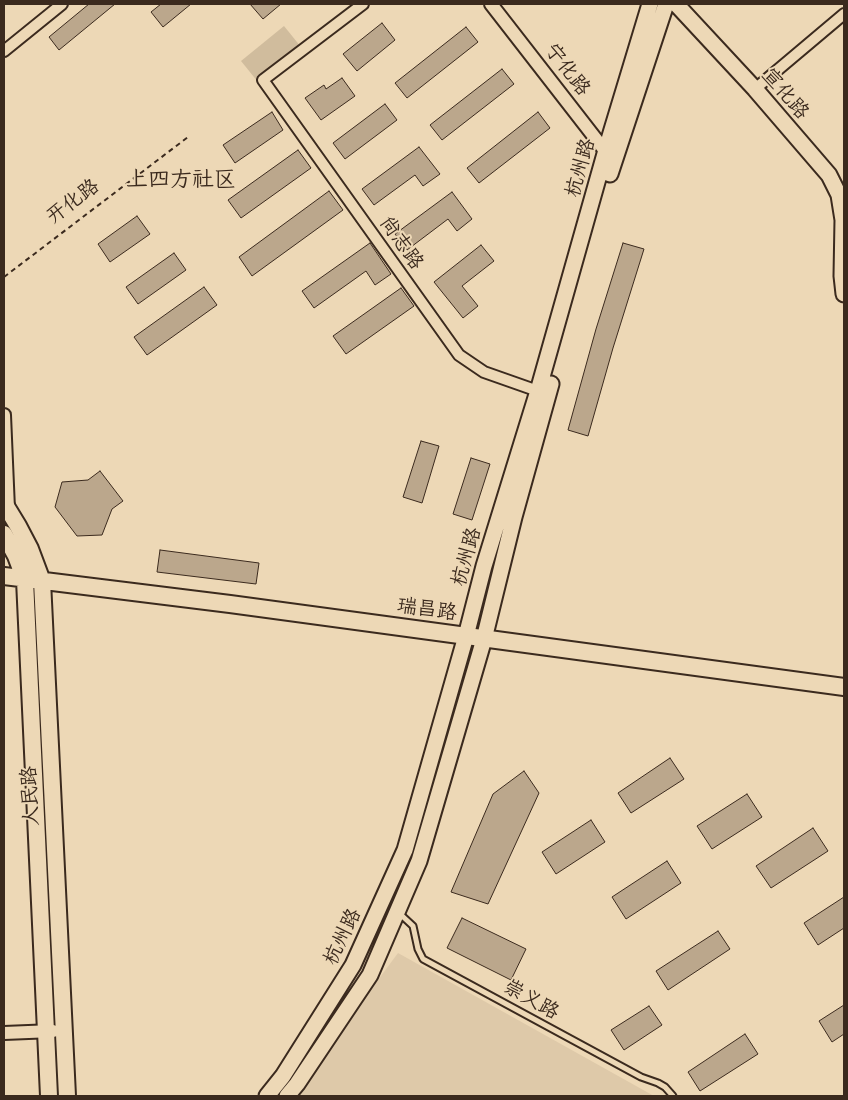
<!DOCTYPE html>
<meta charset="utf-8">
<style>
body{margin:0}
#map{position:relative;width:848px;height:1100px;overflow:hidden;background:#edd8b6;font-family:Caveat,sans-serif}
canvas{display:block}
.frame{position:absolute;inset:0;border:5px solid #3b2a1e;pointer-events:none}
</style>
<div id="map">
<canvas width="848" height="1100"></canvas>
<div class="frame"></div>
</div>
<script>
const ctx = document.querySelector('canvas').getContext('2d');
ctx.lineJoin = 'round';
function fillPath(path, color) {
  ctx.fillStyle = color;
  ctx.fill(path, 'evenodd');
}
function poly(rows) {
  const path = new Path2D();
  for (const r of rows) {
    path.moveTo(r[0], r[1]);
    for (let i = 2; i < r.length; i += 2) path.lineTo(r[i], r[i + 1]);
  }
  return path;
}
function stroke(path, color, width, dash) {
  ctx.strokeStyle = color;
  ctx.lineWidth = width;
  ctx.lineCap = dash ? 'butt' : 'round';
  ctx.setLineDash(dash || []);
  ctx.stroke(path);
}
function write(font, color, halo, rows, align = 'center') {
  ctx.font = font + ' Caveat,"LXGW WenKai TC",sans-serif';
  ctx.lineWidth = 4;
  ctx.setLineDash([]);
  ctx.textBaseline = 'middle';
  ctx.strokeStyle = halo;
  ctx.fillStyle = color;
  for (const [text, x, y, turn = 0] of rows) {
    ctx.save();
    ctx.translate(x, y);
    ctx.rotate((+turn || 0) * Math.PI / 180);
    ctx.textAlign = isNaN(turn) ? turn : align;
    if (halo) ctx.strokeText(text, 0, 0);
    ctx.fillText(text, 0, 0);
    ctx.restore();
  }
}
fillPath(poly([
 [398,953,654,1096,292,1096]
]), '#dec9a9');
fillPath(poly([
 [284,26,301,47,258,82,241,61]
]), '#d0bc9d');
const building = poly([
 [89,4,115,4,59,50,49,37,89,4],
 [161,4,191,4,163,27,151,12,161,4],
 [250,4,281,4,263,19,250,4],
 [382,23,395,40,357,71,343,54,382,23],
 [466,27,478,42,407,98,395,83,466,27],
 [502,69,514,84,442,140,430,125,502,69],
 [342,78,355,96,321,120,305,98,324,85,326,89,342,78],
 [385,104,397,120,345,159,333,143,385,104],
 [272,112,283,130,235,163,223,145,272,112],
 [538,112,550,128,479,183,467,168,538,112],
 [419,147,440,174,423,186,415,175,374,205,362,189,419,147],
 [298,150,311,168,241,218,228,200,298,150],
 [329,191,343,210,252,276,239,257,329,191],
 [452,192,472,219,457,231,448,219,407,250,395,234,452,192],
 [137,216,150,234,110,262,98,244,137,216],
 [370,243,391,274,375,285,366,271,314,308,302,291,370,243],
 [623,243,644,249,613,348,588,436,568,430,596,329,623,243],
 [481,245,494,261,462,286,478,306,463,318,434,282,481,245],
 [174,253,186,270,138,304,126,287,174,253],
 [204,287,217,305,147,355,134,337,204,287],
 [401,288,414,306,346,354,333,336,401,288],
 [421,441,439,446,422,503,403,497,421,441],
 [471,458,490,464,472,520,453,514,471,458],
 [100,471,123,501,112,509,102,535,77,536,55,507,62,482,88,480,100,471],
 [160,550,259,563,256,584,157,572,160,550],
 [670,758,684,779,631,813,618,793,670,758],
 [524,771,539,793,488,904,451,892,493,794,524,771],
 [747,794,762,817,712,849,697,826,747,794],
 [591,820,605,842,556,874,542,852,591,820],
 [813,828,828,851,771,888,756,866,813,828],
 [667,861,681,883,626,919,612,897,667,861],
 [844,897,844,928,818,945,804,923,844,897],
 [462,918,526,949,511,980,447,948,462,918],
 [718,931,730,949,668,990,656,971,718,931],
 [844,1005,844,1034,832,1042,819,1021,844,1005],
 [649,1006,662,1025,624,1050,611,1030,649,1006],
 [745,1034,758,1054,700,1091,688,1072,745,1034]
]);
fillPath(building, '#bba78c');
stroke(building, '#3b2a1e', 1);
const service = poly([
 [399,913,413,926,418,949,423,959,641,1077,658,1083,665,1087,673,1096]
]);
const minor = poly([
 [363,4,263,80,459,355,484,372,538,391],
 [4,51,62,4],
 [755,89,844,14]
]);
const tertiary = poly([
 [491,4,606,152,610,155],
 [4,415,8,509],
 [4,1033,53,1031]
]);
const secondary = poly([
 [676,4,755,89,829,175,839,195,843,220,842,276,844,294],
 [610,174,666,4],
 [267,1096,283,1076,353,965,405,850,466,636,484,566,538,391,608,143,650,4],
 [287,1096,297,1084,370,975,419,861,484,639,514,517,551,384]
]);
const primary = poly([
 [4,503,18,526,30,549,42,581,67,1096],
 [4,534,16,556,25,580,49,1096],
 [4,576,230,604,844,687]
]);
stroke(service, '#3b2a1e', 9);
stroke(minor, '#3b2a1e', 14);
stroke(tertiary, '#3b2a1e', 16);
stroke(secondary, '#3b2a1e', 19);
stroke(primary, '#3b2a1e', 20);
stroke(poly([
 [4,277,188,137]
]), '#3b2a1e', 2, [5, 4]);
stroke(service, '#edd8b6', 5);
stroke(minor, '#edd8b6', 10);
stroke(tertiary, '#edd8b6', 12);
stroke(secondary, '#edd8b6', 15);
stroke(primary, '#edd8b6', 16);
write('20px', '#3b2a1e', '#edd8b6', [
 ["宁化路",567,70,52],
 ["宣化路",785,94,49],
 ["杭州路",581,168,-74],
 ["开化路",73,202,-37],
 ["尚志路",401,243,55],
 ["杭州路",467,557,-74],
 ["瑞昌路",427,610,8],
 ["人民路",31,796,-93],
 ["杭州路",343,937,-64],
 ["崇义路",531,1000,29]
]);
write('22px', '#3b2a1e', '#edd8b6', [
 ["上四方社区",181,180]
]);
</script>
